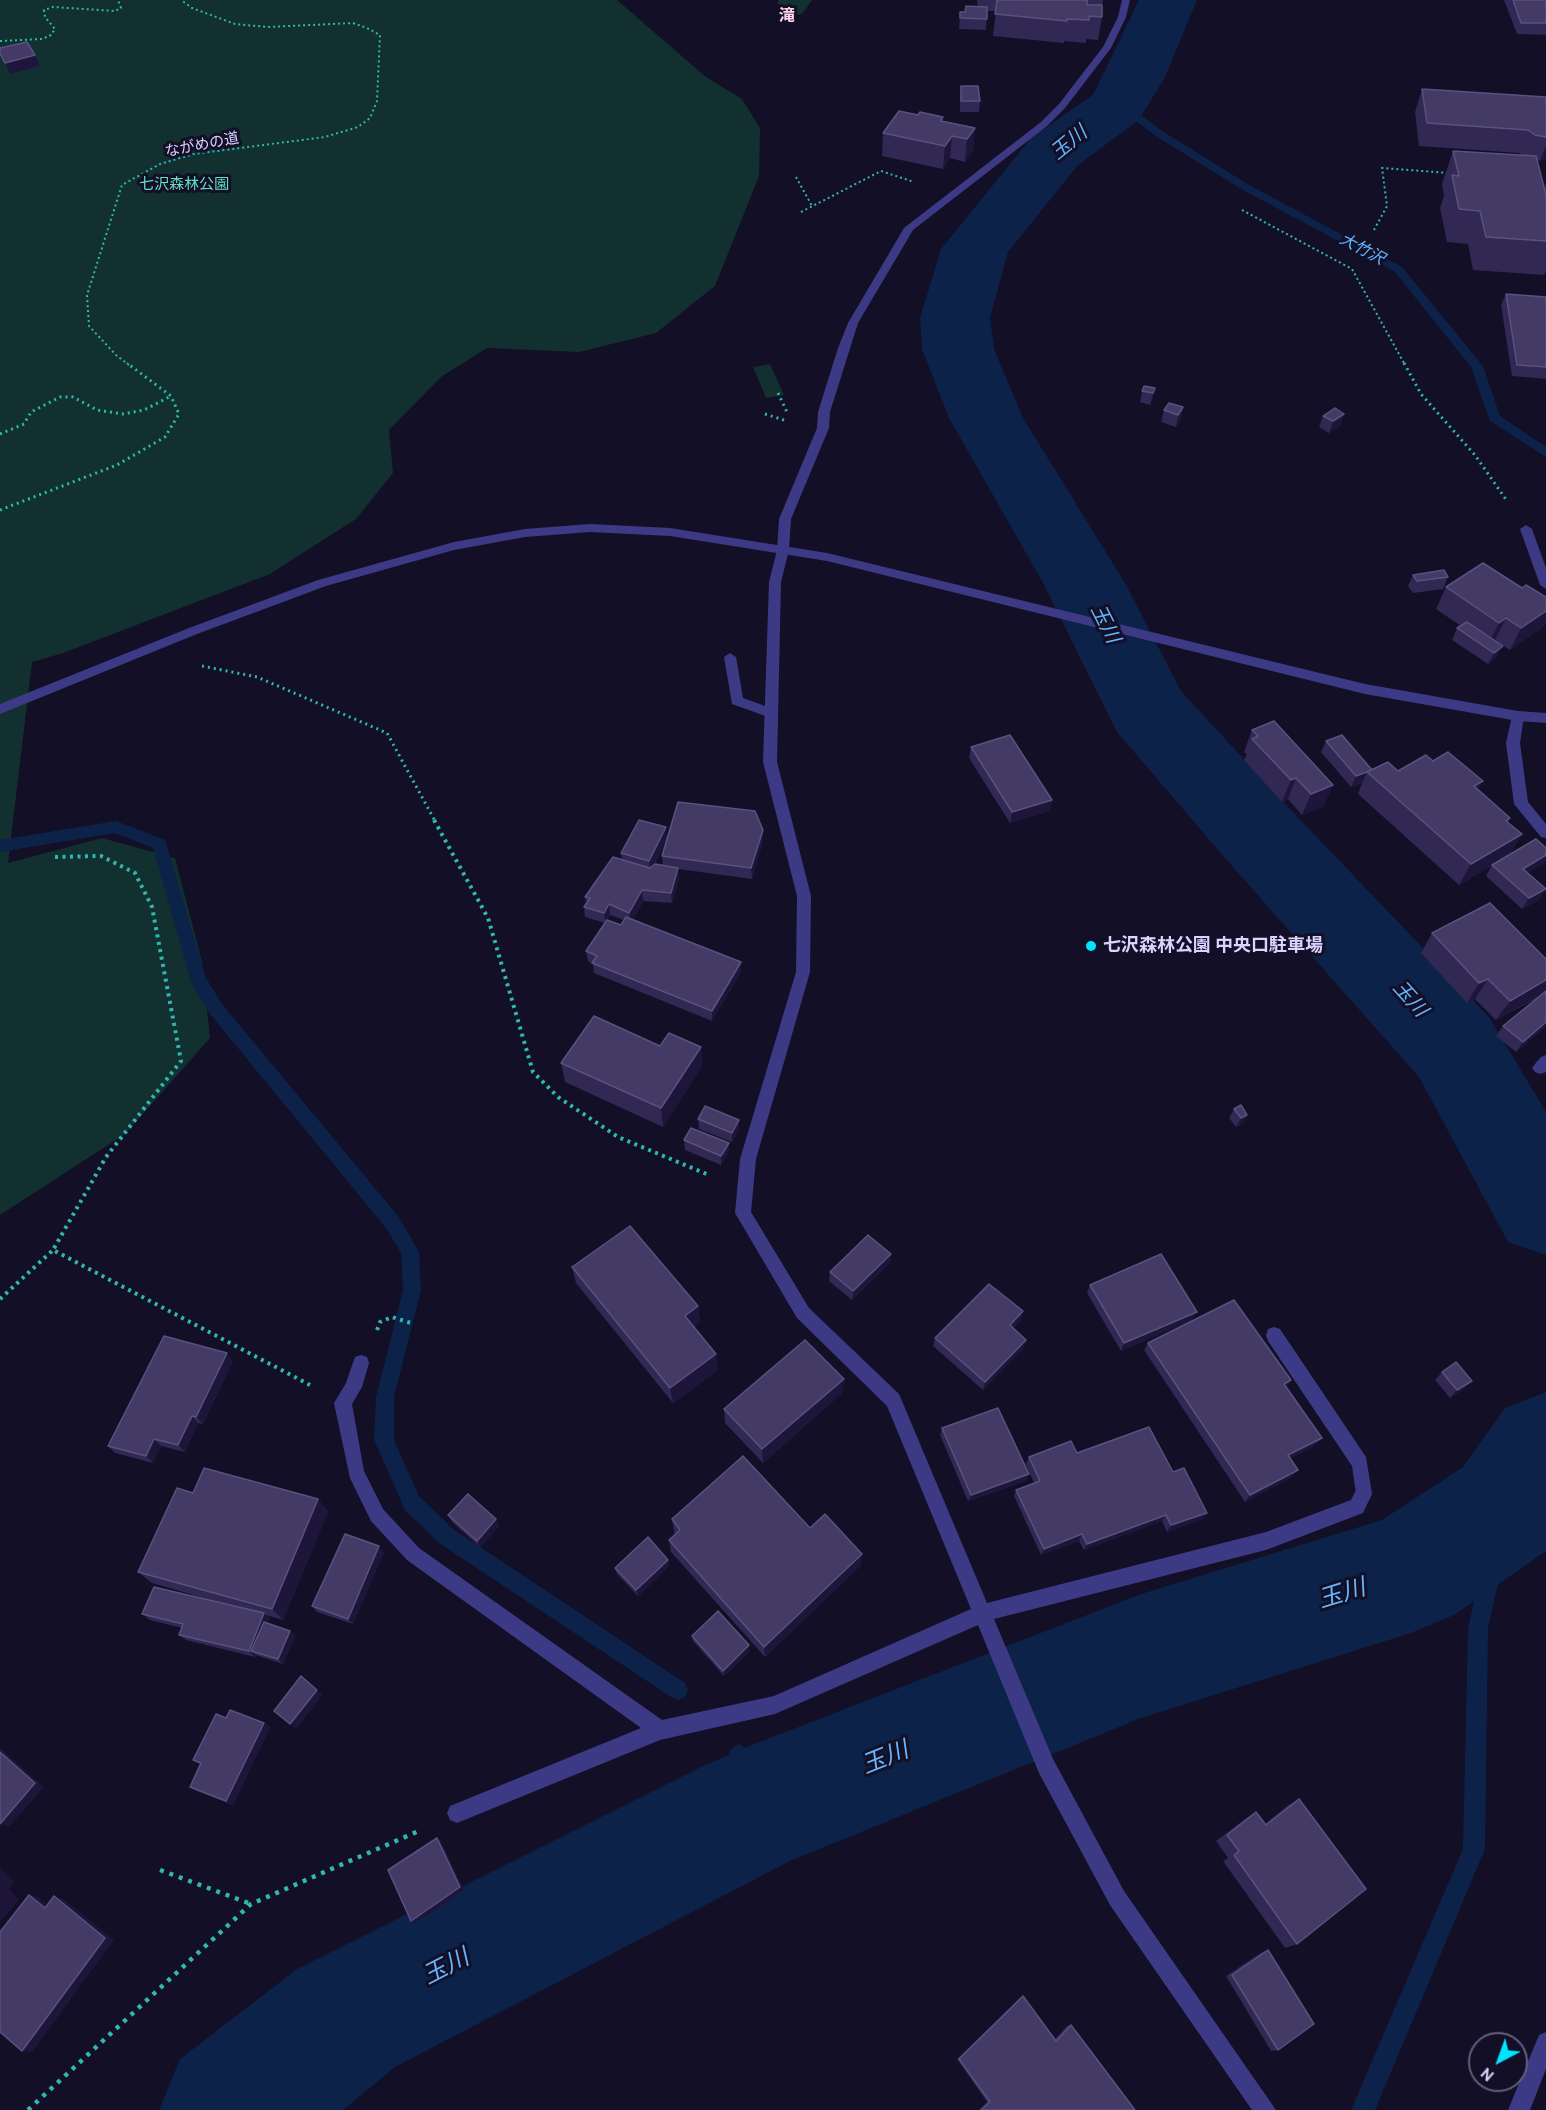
<!DOCTYPE html>
<meta charset="utf-8">
<style>
body{margin:0}
#map{position:relative;width:1546px;height:2110px;overflow:hidden;background:#130f26;font-family:Cabin,sans-serif}
canvas{display:block}
.north{position:absolute;left:1468px;top:2032px;width:60px;height:60px;box-sizing:border-box;background:#130f26;border:2px solid #625e7d;border-radius:50%;rotate:221deg;font-size:16px;font-weight:700;line-height:24px;text-align:center;color:#d9d4ff}
.north::after{content:'';display:block;margin:auto;width:21px;height:27px;background:#00e5ff;clip-path:polygon(50% 0,100% 100%,50% 72%,0 100%)}
</style>
<div id="map">
<canvas width="1546" height="2110"></canvas>
<div class="north">N</div>
</div>
<script>
const ctx = document.querySelector('canvas').getContext('2d');
ctx.lineJoin = 'round';
function fillPath(path, color) {
  ctx.fillStyle = color;
  ctx.fill(path, 'evenodd');
}
function poly(rows) {
  const path = new Path2D();
  for (const r of rows) {
    path.moveTo(r[0], r[1]);
    for (let i = 2; i < r.length; i += 2) path.lineTo(r[i], r[i + 1]);
  }
  return path;
}
function stroke(path, color, width, dash) {
  ctx.strokeStyle = color;
  ctx.lineWidth = width;
  ctx.lineCap = dash ? 'butt' : 'round';
  ctx.setLineDash(dash || []);
  ctx.stroke(path);
}
function write(font, color, halo, rows, align = 'center') {
  ctx.font = font + ' Cabin,"Noto Sans JP",sans-serif';
  ctx.lineWidth = 6;
  ctx.setLineDash([]);
  ctx.textBaseline = 'middle';
  ctx.strokeStyle = halo;
  ctx.fillStyle = color;
  for (const [text, x, y, turn = 0] of rows) {
    ctx.save();
    ctx.translate(x, y);
    ctx.rotate((+turn || 0) * Math.PI / 180);
    ctx.textAlign = isNaN(turn) ? turn : align;
    if (halo) ctx.strokeText(text, 0, 0);
    ctx.fillText(text, 0, 0);
    ctx.restore();
  }
}
fillPath(poly([
 [0,0,617,0,706,77,742,99,760,128,759,176,715,286,656,333,579,352,487,348,441,377,389,430,393,473,356,519,270,574,63,653,32,662,8,863,102,838,175,858,202,962,210,1038,125,1134,0,1215],
 [778,0,812,0,802,14,786,16,778,4],
 [770,364,784,395,766,398,753,367]
]), '#12302f');
fillPath(poly([
 [1113,105,1121,105,1140,114,1162,131,1251,186,1402,267,1483,366,1500,416,1546,447,1546,457,1490,421,1471,367,1394,271,1243,190,1154,135,1132,118,1113,109,1113,105],
 [116,821,165,840,206,978,222,1004,398,1216,419,1252,421,1290,394,1397,394,1440,419,1496,453,1529,685,1683,688,1690,685,1697,678,1700,671,1697,439,1543,405,1510,374,1440,376,1397,403,1290,401,1253,386,1228,210,1014,192,985,153,848,115,833,0,852,0,840,116,821],
 [1505,1499,1512,1502,1515,1509,1488,1628,1485,1849,1375,2110,1351,2110,1463,1849,1468,1628,1495,1509,1498,1502,1505,1499],
 [739,1744,746,1748,775,1806,772,1814,764,1817,756,1814,728,1755,732,1748,739,1744]
]), '#0c2248');
fillPath(poly([
 [1139,0,1197,0,1165,77,1139,120,1078,165,1008,252,990,318,994,349,1023,418,1125,583,1181,691,1288,807,1489,1017,1546,1112,1546,1255,1508,1242,1419,1077,1224,857,1117,732,1043,583,949,418,922,349,920,318,941,249,1032,137,1093,95,1139,0],
 [1546,1392,1546,1551,1454,1615,1411,1633,1141,1718,790,1861,395,2067,343,2110,159,2110,180,2059,297,1969,701,1767,747,1747,1141,1594,1382,1520,1463,1467,1505,1408,1546,1392]
]), '#0c2248');
stroke(poly([
 [0,41,42,39,51,35,55,29,45,17,44,10,53,7,115,11,121,8,118,0],
 [796,177,812,206],
 [1242,210,1352,269,1405,365],
 [801,212,881,171,914,182],
 [1374,230,1387,206,1382,168,1449,173],
 [129,365,116,355,89,326,87,295,122,185,160,164,194,154,325,137,358,127,370,118,377,101,380,35,367,28,353,23,268,27,235,24,192,8,181,0]
]), '#2fb8b0', 2, [2, 3]);
stroke(poly([
 [1404,363,1421,394,1475,455,1507,501],
 [778,393,787,412],
 [765,414,787,421],
 [0,434,24,424,31,412,60,397,73,397,97,410,123,414,144,410,171,396],
 [0,510,117,465,165,437,179,414,171,396,127,363],
 [202,666,257,677,387,733,435,821]
]), '#2fb8b0', 3, [2, 4]);
stroke(poly([
 [434,820,488,918,533,1072,558,1097,618,1137,709,1175],
 [55,857,101,856,135,873,152,907,181,1061,106,1157,53,1250,310,1385],
 [0,1299,53,1250],
 [377,1330,380,1322,392,1317,414,1324]
]), '#2fb8b0', 4, [3, 4.5]);
stroke(poly([
 [160,1870,251,1904],
 [28,2110,251,1904,421,1830]
]), '#2fb8b0', 4.5, [4, 6]);
fillPath(poly([
 [730,653,736,657,743,698,776,710,777,713,776,716,771,718,732,704,724,657,730,653],
 [1274,1327,1280,1329,1366,1457,1372,1494,1369,1500,1363,1503,1357,1500,1352,1466,1268,1341,1266,1335,1268,1329,1274,1327]
]), '#3d3a85');
fillPath(poly([
 [1122,0,1130,0,1126,17,1111,48,1065,108,1047,126,913,230,858,323,830,412,829,428,791,519,789,550,781,582,777,762,811,896,810,972,756,1159,751,1212,809,1308,899,1394,987,1603,1266,1532,1351,1500,1357,1488,1363,1485,1369,1488,1372,1494,1363,1513,1266,1550,994,1619,1053,1759,1124,1891,1276,2110,1252,2110,1110,1905,1039,1773,978,1625,775,1714,660,1740,457,1823,450,1820,447,1813,450,1806,641,1728,407,1560,371,1521,350,1478,334,1403,346,1383,355,1357,361,1355,367,1357,369,1363,362,1387,352,1404,364,1471,383,1509,419,1548,662,1720,774,1696,971,1609,887,1406,797,1318,735,1213,740,1159,796,972,797,896,763,762,769,582,777,550,779,519,817,428,818,412,838,348,848,323,904,228,1041,122,1059,104,1103,47,1118,17,1122,0],
 [1526,525,1532,529,1546,568,1546,589,1540,585,1520,529,1526,525],
 [1518,711,1524,716,1520,743,1528,802,1546,824,1546,838,1541,837,1514,804,1506,743,1512,716,1518,711],
 [1546,1055,1546,1072,1540,1074,1535,1072,1532,1068,1535,1064,1541,1057,1546,1055],
 [1546,2032,1546,2069,1530,2110,1508,2110,1539,2035,1546,2032]
]), '#3d3a85');
fillPath(poly([
 [590,524,670,528,827,553,1365,684,1518,711,1546,713,1546,723,1518,721,1365,694,827,561,670,536,590,532,525,537,454,550,326,586,197,634,0,714,0,704,189,628,318,580,454,542,525,529,590,524]
]), '#3d3a85');
fillPath(poly([
 [977,0,1103,0,1102,5,1102,17,1098,40,1086,39,1086,43,1064,41,1064,43,993,36,996,11,987,11,986,30,959,29,960,12,965,12,978,6],
 [1504,0,1546,0,1546,35,1517,34],
 [0,48,40,66,10,74,0,56],
 [961,86,980,101,979,112,960,112,960,97],
 [1422,89,1546,97,1546,158,1540,161,1537,160,1544,188,1546,183,1546,271,1544,275,1473,270,1468,244,1447,242,1440,208,1444,196,1442,184,1453,151,1522,155,1519,153,1419,146,1415,112],
 [943,121,975,128,973,151,965,162,950,158,943,169,882,156,883,133],
 [1506,294,1546,297,1546,379,1512,376,1501,305],
 [1155,388,1152,400,1150,405,1140,402,1142,391],
 [1183,407,1181,419,1176,427,1161,422,1164,410],
 [1344,414,1340,426,1329,433,1319,427,1323,416],
 [1413,575,1448,577,1443,589,1413,593,1408,586],
 [1446,587,1522,588,1546,597,1546,623,1544,626,1510,650,1495,640,1497,657,1488,664,1452,640,1457,628,1461,626,1436,609],
 [1252,730,1324,806,1302,815,1288,799,1282,802,1244,760,1247,754,1244,752],
 [1326,741,1372,770,1398,771,1433,761,1478,789,1510,818,1508,822,1522,834,1509,855,1459,885,1358,794,1362,783,1351,787,1321,752],
 [971,747,1052,800,1050,811,1010,823,969,758],
 [763,830,763,841,752,879,678,869,679,878,672,903,643,901,633,920,741,962,741,972,712,1021,594,973,593,964,588,961,586,951,605,923,585,917,584,907,586,903,585,897,622,860,621,853,667,837],
 [666,840,662,856,663,866,654,865],
 [610,915,624,920,621,925,608,920],
 [1546,848,1546,860,1544,863,1527,873,1539,900,1522,909,1486,876,1492,865],
 [1432,933,1546,959,1546,1026,1516,1052,1496,1036,1503,1026,1539,997,1496,1020,1475,999,1467,1003,1421,953],
 [660,1046,701,1047,702,1066,663,1127,565,1082,561,1063],
 [1241,1105,1243,1124,1236,1127,1229,1118,1234,1109],
 [698,1119,739,1130,732,1142,699,1129],
 [684,1140,729,1152,721,1165,685,1150],
 [891,1254,890,1263,852,1300,829,1281,830,1272],
 [572,1267,698,1306,700,1322,694,1327,718,1370,673,1403,576,1283],
 [1090,1285,1192,1320,1121,1351,1087,1293],
 [1021,1320,1013,1328,1024,1348,983,1390,933,1346,935,1338],
 [1148,1343,1286,1387,1316,1445,1290,1458,1292,1477,1245,1502,1144,1350],
 [233,1361,203,1424,198,1423,185,1452,161,1446,153,1463,115,1453,108,1446],
 [1442,1372,1465,1388,1450,1398,1435,1380],
 [844,1379,842,1393,763,1463,725,1423,724,1409],
 [942,1428,1026,1481,968,1501,940,1435],
 [1077,1453,1173,1472,1207,1513,1202,1519,1167,1532,1162,1521,1084,1550,1079,1541,1041,1555,1014,1496,1016,1490,1034,1483,1026,1464,1029,1457],
 [193,1493,318,1499,328,1512,283,1620,266,1615,270,1619,268,1623,295,1636,283,1664,256,1655,255,1657,186,1640,179,1635,182,1628,150,1620,142,1614,225,1604,152,1583,138,1572],
 [448,1515,496,1519,499,1526,480,1547,452,1522],
 [672,1519,810,1528,862,1554,860,1566,765,1657,671,1552,669,1540,675,1534,674,1532],
 [384,1552,353,1624,317,1612,312,1606],
 [668,1560,669,1566,638,1596,617,1574,615,1568],
 [692,1636,749,1651,724,1676,693,1641],
 [264,1723,270,1727,233,1805,197,1791,190,1787,200,1764,193,1760],
 [1299,1799,1297,1944,1285,1948,1223,1861,1228,1858,1216,1841,1245,1819,1256,1812,1265,1824,1287,1806],
 [1268,1950,1278,2050,1271,2051,1226,1976,1262,1952],
 [1023,1996,1055,2039,1067,2026,1071,2025,1135,2110,979,2110,987,2102,957,2059,1020,1998]
]), '#312854');
fillPath(poly([
 [35,55,40,66,10,74,5,63],
 [975,128,973,151,965,162,967,139],
 [952,136,950,158,943,169,945,146],
 [1546,146,1546,158,1540,161],
 [1155,388,1152,400,1150,405,1153,393],
 [1183,407,1181,419,1176,427,1178,415],
 [1344,414,1340,426,1329,433,1333,421],
 [1546,611,1546,623,1544,626,1510,650,1521,628],
 [1506,618,1495,640,1488,645,1499,623],
 [1503,646,1497,657,1488,664,1494,653],
 [1367,772,1362,783,1351,787,1356,776],
 [1296,778,1288,799,1282,802,1291,780],
 [1483,781,1471,803,1474,786],
 [1333,785,1324,806,1302,815,1311,794],
 [1052,800,1050,811,1010,823,1012,812],
 [666,827,667,838,650,871,649,861],
 [763,830,763,841,752,879,751,868],
 [1522,834,1509,855,1459,885,1471,864],
 [1546,855,1546,860,1544,863,1516,880,1523,869],
 [678,868,679,878,672,903,671,893],
 [1546,889,1539,900,1522,909,1529,898],
 [642,890,643,901,631,923,629,913],
 [609,904,610,915,606,923,604,913],
 [741,962,741,972,712,1021,712,1011],
 [1488,979,1475,999,1467,1003,1479,983],
 [1546,980,1546,992,1496,1020,1510,1001],
 [1546,1022,1546,1026,1516,1052,1523,1042],
 [701,1047,702,1066,663,1127,661,1108],
 [1247,1115,1243,1124,1236,1127,1241,1118],
 [739,1120,739,1130,732,1142,732,1133],
 [729,1143,729,1152,721,1165,721,1156],
 [891,1254,890,1263,852,1300,853,1291],
 [698,1306,700,1322,686,1332,685,1316],
 [1023,1311,1021,1320,1007,1333,1010,1325],
 [1197,1312,1192,1320,1121,1351,1124,1343],
 [1026,1340,1024,1348,983,1390,985,1382],
 [227,1353,233,1361,203,1424,196,1417],
 [716,1354,718,1370,673,1403,670,1388],
 [844,1379,842,1393,763,1463,762,1449],
 [1291,1380,1286,1388,1284,1384],
 [1472,1381,1465,1388,1450,1398,1457,1390],
 [192,1416,198,1423,185,1452,178,1445],
 [1322,1438,1316,1445,1282,1462,1288,1455],
 [154,1439,161,1446,153,1463,146,1456],
 [1298,1470,1292,1477,1245,1502,1250,1495],
 [1029,1474,1026,1481,968,1501,971,1495],
 [318,1499,328,1512,283,1620,272,1609],
 [1207,1513,1202,1519,1167,1532,1171,1525],
 [1166,1515,1162,1521,1084,1550,1087,1544],
 [496,1519,499,1526,480,1547,477,1541],
 [1082,1534,1079,1541,1041,1555,1044,1549],
 [379,1546,384,1552,353,1624,348,1619],
 [862,1554,860,1566,765,1657,764,1647],
 [668,1560,669,1566,638,1596,636,1590],
 [264,1613,270,1619,257,1653,251,1651,256,1655,255,1657,249,1651],
 [290,1631,295,1636,283,1664,278,1659],
 [749,1645,749,1651,724,1676,723,1671],
 [317,1690,323,1695,296,1729,290,1724],
 [264,1723,270,1727,233,1805,226,1801],
 [0,1748,44,1787,9,1827,0,1824],
 [437,1838,441,1841,464,1890,416,1923,411,1921],
 [0,1868,14,1882,9,1889,19,1900,0,1922],
 [29,1895,38,1897,54,1911,45,1908],
 [54,1896,63,1899,114,1940,32,2052,22,2051]
]), '#1d163a');
const building = poly([
 [997,0,1087,0,1087,5,1102,5,1102,17,1089,16,1089,20,1067,19,1067,21,995,14,997,0],
 [1513,0,1546,0,1546,23,1521,23,1513,0],
 [966,6,987,7,987,19,960,18,960,12,965,12,966,6],
 [27,42,35,55,5,63,0,53,0,48,27,42],
 [961,86,978,86,980,101,961,101,961,86],
 [1422,89,1546,97,1546,137,1535,135,1528,130,1427,123,1422,89],
 [899,111,918,115,920,112,943,117,941,121,975,128,967,139,952,136,945,146,883,133,899,111],
 [1453,151,1536,156,1546,195,1546,241,1486,237,1480,211,1459,209,1452,175,1459,176,1453,151],
 [1506,294,1546,297,1546,367,1517,365,1506,294],
 [1144,386,1155,388,1153,393,1142,391,1144,386],
 [1169,403,1183,407,1178,415,1164,410,1169,403],
 [1335,408,1344,414,1333,421,1323,416,1335,408],
 [1483,563,1522,588,1526,585,1546,597,1546,611,1521,628,1506,618,1499,623,1446,587,1483,563],
 [1444,570,1448,577,1417,581,1413,575,1444,570],
 [1467,622,1503,646,1494,653,1457,628,1467,622],
 [1274,721,1333,785,1311,794,1296,778,1291,780,1252,739,1258,736,1252,730,1274,721],
 [1010,735,1052,800,1012,812,971,747,1010,735],
 [1342,735,1372,770,1356,776,1326,741,1342,735],
 [1448,752,1483,781,1474,786,1510,818,1506,821,1522,834,1471,864,1367,772,1388,762,1398,771,1426,755,1433,761,1448,752],
 [678,802,755,811,763,830,751,868,662,856,678,802],
 [639,820,666,827,649,861,621,853,639,820],
 [1536,839,1546,848,1546,855,1523,869,1546,889,1529,898,1492,865,1536,839],
 [613,857,650,868,655,864,678,868,671,893,642,890,629,913,609,904,604,913,584,907,590,898,585,897,613,857],
 [1490,903,1546,959,1546,980,1510,1001,1488,979,1479,983,1432,933,1490,903],
 [626,917,741,962,712,1011,592,963,597,956,586,951,607,920,621,925,626,917],
 [1546,991,1546,1022,1523,1042,1503,1026,1546,991],
 [594,1016,660,1046,669,1033,701,1047,661,1108,561,1063,594,1016],
 [1241,1105,1247,1115,1241,1118,1234,1109,1241,1105],
 [705,1106,739,1120,732,1133,698,1119,705,1106],
 [691,1128,729,1143,721,1156,684,1140,691,1128],
 [630,1226,698,1306,685,1316,716,1354,670,1388,572,1267,630,1226],
 [868,1235,891,1254,853,1291,830,1272,868,1235],
 [1161,1254,1197,1312,1124,1343,1090,1285,1161,1254],
 [989,1284,1023,1311,1010,1325,1026,1340,985,1382,935,1338,989,1284],
 [1234,1300,1291,1380,1284,1384,1322,1438,1288,1455,1298,1470,1250,1495,1148,1343,1234,1300],
 [164,1336,227,1353,196,1417,192,1416,178,1445,154,1439,146,1456,108,1446,164,1336],
 [805,1340,844,1379,762,1449,724,1409,805,1340],
 [1456,1362,1472,1381,1457,1390,1442,1372,1456,1362],
 [998,1408,1029,1474,971,1495,942,1428,998,1408],
 [1149,1427,1173,1472,1184,1468,1207,1513,1171,1525,1166,1515,1087,1544,1082,1534,1044,1549,1016,1490,1040,1481,1029,1457,1071,1441,1077,1453,1149,1427],
 [743,1456,810,1528,825,1514,862,1554,764,1647,669,1540,680,1530,672,1519,743,1456],
 [204,1468,318,1499,272,1609,138,1572,177,1488,193,1493,204,1468],
 [468,1494,496,1519,477,1541,448,1515,468,1494],
 [345,1534,379,1546,348,1619,312,1606,345,1534],
 [648,1537,668,1560,636,1590,615,1568,648,1537],
 [154,1587,264,1613,249,1651,179,1635,183,1624,142,1614,154,1587],
 [718,1611,749,1645,723,1671,692,1636,718,1611],
 [264,1622,290,1631,278,1659,251,1651,264,1622],
 [301,1676,317,1690,290,1724,274,1711,301,1676],
 [230,1710,264,1723,226,1801,190,1787,201,1763,193,1760,216,1714,226,1718,230,1710],
 [0,1752,35,1783,0,1824,0,1752],
 [1299,1799,1366,1889,1297,1944,1234,1855,1239,1851,1227,1835,1256,1812,1266,1825,1299,1799],
 [437,1838,460,1887,411,1921,388,1870,437,1838],
 [29,1895,45,1908,54,1896,105,1938,22,2051,0,2032,0,1932,29,1895],
 [1268,1950,1314,2024,1278,2050,1232,1975,1268,1950],
 [1023,1996,1056,2041,1071,2025,1135,2110,981,2110,990,2102,959,2059,1023,1996]
]);
fillPath(building, '#433a66');
stroke(building, '#5a527e', 1.5);
for (const [x, y, r, color] of [
 [1091,946,6,"#00e5ff"]
]) {
  const dot = new Path2D();
  dot.arc(x, y, r, 0, 2 * Math.PI);
  ctx.fillStyle = color;
  ctx.fill(dot);
  stroke(dot, '#130f26', 2);
}
write('15px', '#d9d4ff', '#130f26', [
 ["ながめの道",202,145,-11]
]);
write('15px', '#5fe0c0', '#130f26', [
 ["七沢森林公園",184,185]
]);
write('bold 16px', '#ffd6f0', '#130f26', [
 ["滝",787,16]
]);
write('italic 16px', '#62b6ff', '#130f26', [
 ["大竹沢",1362,249,28]
]);
write('bold 18px', '#d9d4ff', '#130f26', [
 ["七沢森林公園 中央口駐車場",1103,946]
], 'left');
write('italic 20px', '#62b6ff', '#130f26', [
 ["玉川",1069,143,-39],
 ["玉川",1105,624,63],
 ["玉川",1410,999,48]
]);
write('italic 24px', '#62b6ff', '#130f26', [
 ["玉川",1342,1594,-17],
 ["玉川",885,1758,-22],
 ["玉川",446,1967,-27]
]);
</script>
